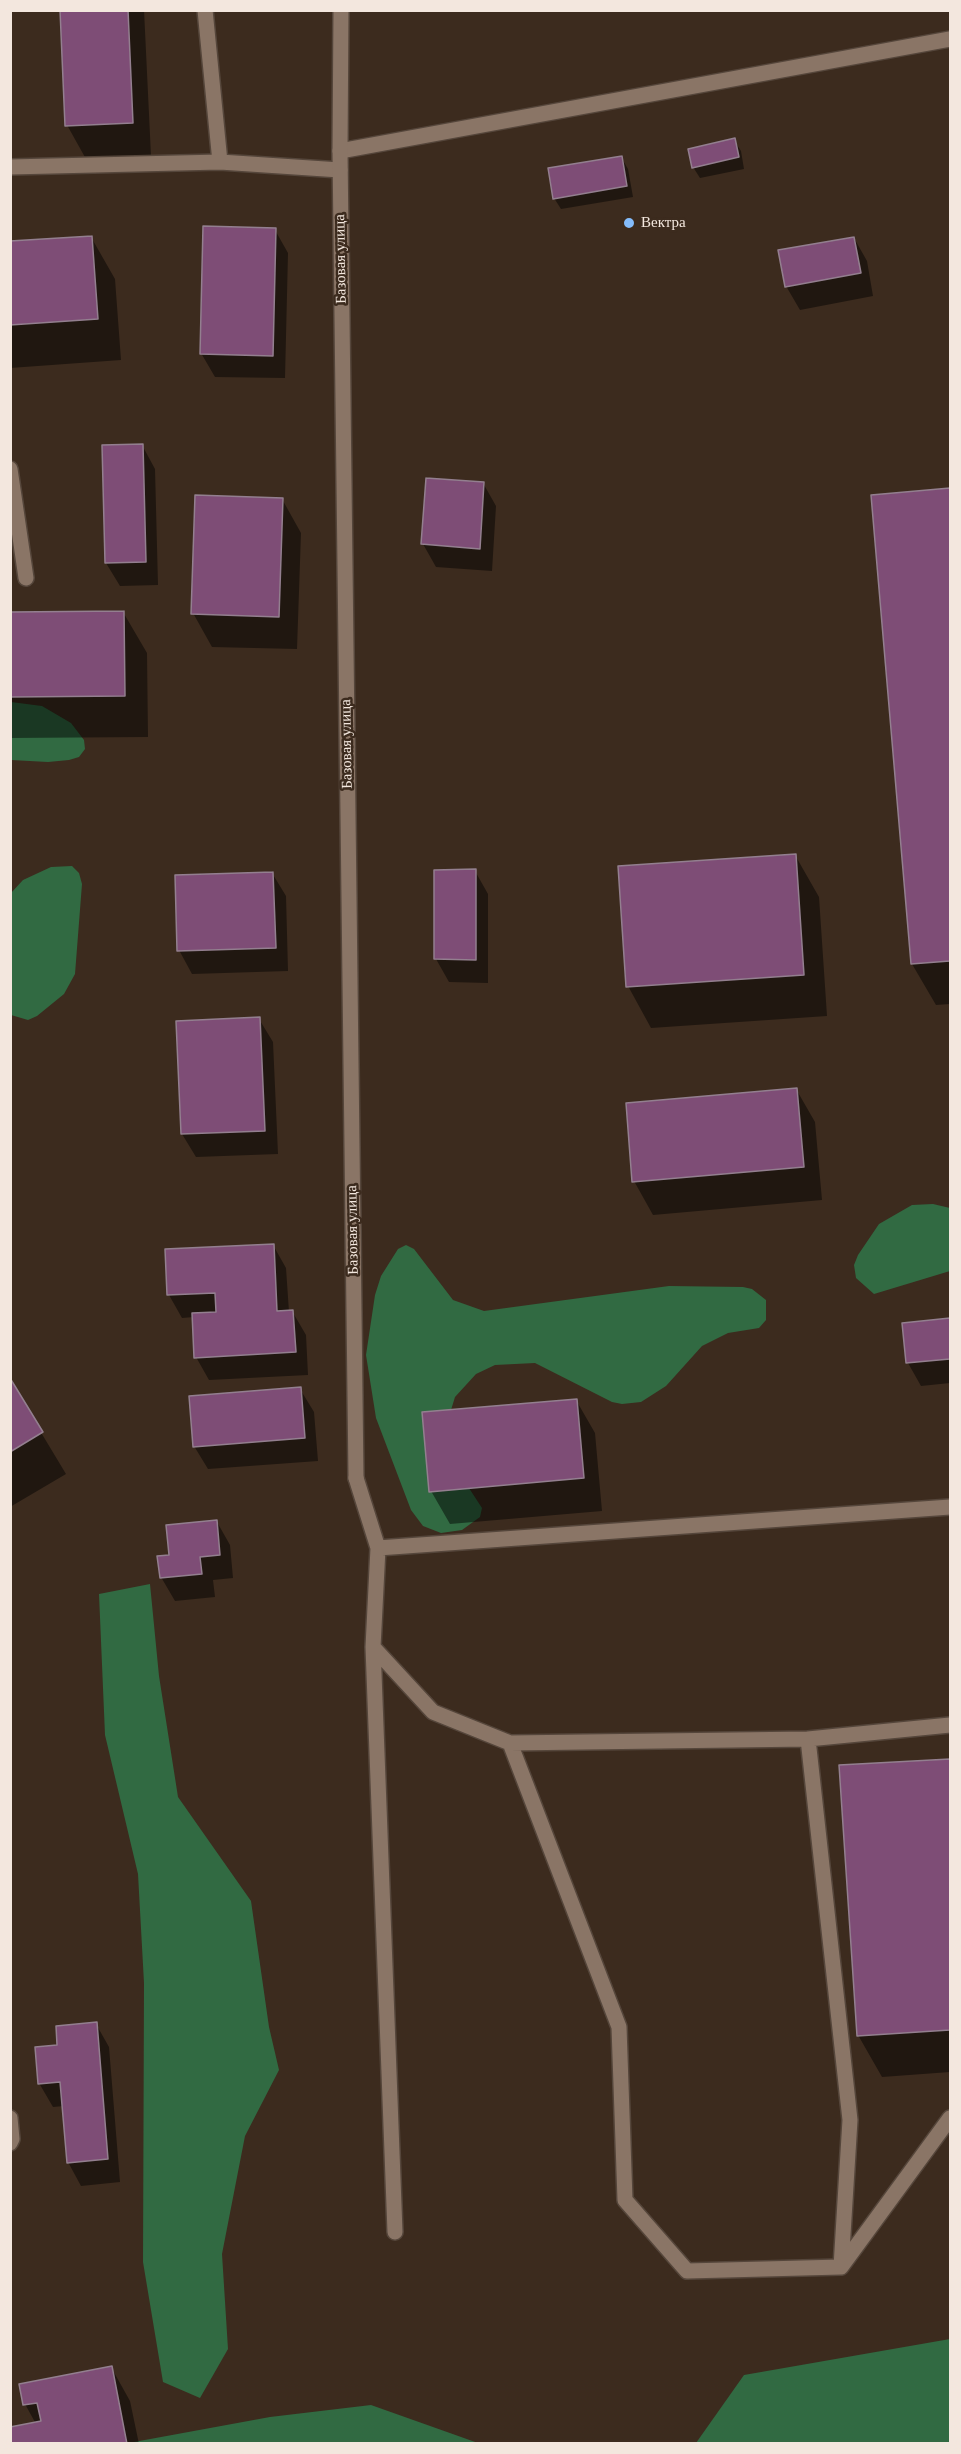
<!DOCTYPE html>
<meta charset="utf-8">
<style>
body{margin:0}
#map{position:relative;width:961px;height:2454px;overflow:hidden;background:#3c2b1e;font-family:Georgia,serif}
canvas{display:block}
.frame{position:absolute;inset:0;border:12px solid #f3e7de;pointer-events:none}
</style>
<div id="map">
<canvas width="961" height="2454"></canvas>
<div class="frame"></div>
</div>
<script>
const ctx = document.querySelector('canvas').getContext('2d');
ctx.lineJoin = 'round';
function fillPath(path, color) {
  ctx.fillStyle = color;
  ctx.fill(path, 'evenodd');
}
function poly(rows) {
  const path = new Path2D();
  for (const r of rows) {
    path.moveTo(r[0], r[1]);
    for (let i = 2; i < r.length; i += 2) path.lineTo(r[i], r[i + 1]);
  }
  return path;
}
function stroke(path, color, width, dash) {
  ctx.strokeStyle = color;
  ctx.lineWidth = width;
  ctx.lineCap = dash ? 'butt' : 'round';
  ctx.setLineDash(dash || []);
  ctx.stroke(path);
}
function write(font, color, halo, rows, align = 'center') {
  ctx.font = font + ' Georgia,serif';
  ctx.lineWidth = 5;
  ctx.setLineDash([]);
  ctx.textBaseline = 'middle';
  ctx.strokeStyle = halo;
  ctx.fillStyle = color;
  for (const [text, x, y, turn = 0] of rows) {
    ctx.save();
    ctx.translate(x, y);
    ctx.rotate((+turn || 0) * Math.PI / 180);
    ctx.textAlign = isNaN(turn) ? turn : align;
    if (halo) ctx.strokeText(text, 0, 0);
    ctx.fillText(text, 0, 0);
    ctx.restore();
  }
}
fillPath(poly([
 [11,702,42,706,71,723,84,740,85,749,79,757,69,760,48,762,11,760],
 [72,866,79,873,82,884,75,974,64,994,37,1016,28,1020,11,1015,11,893,23,880,51,867],
 [933,1204,950,1208,950,1271,874,1294,856,1278,854,1265,858,1255,879,1224,912,1205],
 [406,1245,414,1249,453,1300,484,1311,669,1286,743,1287,752,1289,766,1300,766,1320,759,1328,728,1333,702,1346,666,1386,641,1402,622,1404,612,1402,535,1363,495,1365,476,1374,455,1397,443,1436,452,1462,482,1508,480,1517,462,1530,441,1533,423,1526,411,1510,376,1418,366,1355,375,1295,381,1276,398,1249],
 [150,1584,159,1676,178,1797,251,1901,269,2027,279,2070,245,2136,222,2254,228,2349,200,2398,163,2382,143,2262,144,1983,138,1874,105,1735,99,1594],
 [950,2339,950,2443,696,2443,744,2375],
 [371,2405,478,2443,123,2444,270,2417]
]), '#316a42');
fillPath(poly([
 [61,10,144,10,151,156,86,159,67,125],
 [734,140,741,151,744,169,700,178,693,167],
 [621,157,628,169,633,197,561,209,554,198],
 [275,230,288,253,285,378,215,377,201,353],
 [91,237,115,279,121,360,10,368,10,243],
 [854,238,867,261,873,296,800,310,786,286],
 [142,445,155,469,158,585,120,586,106,563,104,446],
 [483,483,496,506,492,571,436,567,423,544],
 [950,490,950,1004,936,1005,912,964,873,496],
 [282,499,301,533,297,649,212,647,193,613],
 [123,612,147,653,148,737,10,738,10,613],
 [795,855,819,897,827,1016,651,1028,628,986],
 [435,871,475,871,488,894,488,983,449,982,436,959],
 [272,873,286,896,288,971,192,974,179,950],
 [259,1019,273,1042,278,1154,196,1157,182,1134],
 [796,1089,815,1122,822,1200,653,1215,634,1181],
 [273,1245,286,1268,289,1312,292,1311,306,1335,308,1375,209,1380,196,1357,194,1317,182,1318,169,1295,166,1251],
 [950,1319,950,1383,921,1386,908,1363,904,1324],
 [10,1381,66,1474,10,1507],
 [300,1389,314,1412,318,1461,208,1469,194,1446],
 [576,1400,595,1433,602,1511,450,1524,431,1491],
 [217,1522,230,1545,233,1578,213,1580,215,1597,175,1601,161,1577,171,1556],
 [950,1760,950,2072,882,2077,858,2035,841,1767],
 [96,2024,109,2047,120,2182,81,2186,68,2162,64,2106,53,2107,39,2083,59,2047],
 [111,2367,130,2401,139,2444,10,2444,36,2424,25,2404]
]), '#0007');
const building = poly([
 [60,10,128,10,133,123,65,126,60,10],
 [735,138,739,157,692,168,688,149,735,138],
 [622,156,627,186,553,199,548,168,622,156],
 [203,226,276,228,273,356,200,354,203,226],
 [92,236,98,319,10,325,10,241,92,236],
 [854,237,861,273,785,287,778,250,854,237],
 [143,444,146,562,105,563,102,445,143,444],
 [426,478,484,482,480,549,421,544,426,478],
 [950,488,950,961,911,964,871,495,950,488],
 [195,495,283,498,279,617,191,614,195,495],
 [124,611,125,696,10,697,10,612,124,611],
 [796,854,804,975,626,987,618,866,796,854],
 [476,869,476,960,434,959,434,870,476,869],
 [273,872,276,948,177,951,175,875,273,872],
 [260,1017,265,1131,181,1134,176,1021,260,1017],
 [797,1088,804,1167,632,1182,626,1103,797,1088],
 [274,1244,277,1311,293,1310,296,1352,194,1358,192,1313,216,1312,215,1293,167,1295,165,1249,274,1244],
 [950,1318,950,1359,906,1363,902,1323,950,1318],
 [10,1378,43,1432,10,1452,10,1378],
 [301,1387,305,1438,193,1447,189,1396,301,1387],
 [577,1399,584,1478,429,1492,422,1412,577,1399],
 [217,1520,220,1555,200,1557,202,1574,160,1578,157,1556,169,1555,166,1525,217,1520],
 [950,1759,950,2030,857,2036,839,1765,950,1759],
 [97,2022,108,2159,67,2163,60,2082,38,2084,35,2047,57,2045,56,2026,97,2022],
 [112,2366,127,2444,10,2444,10,2427,41,2421,37,2403,23,2405,19,2384,112,2366]
]);
fillPath(building, '#7e4d76');
stroke(building, '#937f8f', 1.5);
const lane = poly([
 [340,151,950,39],
 [220,162,340,170],
 [10,167,220,162,205,10],
 [10,469,26,578],
 [356,1478,378,1548,373,1647,433,1712,510,1743,808,1739,950,1725],
 [378,1548,950,1507],
 [373,1647,395,2232],
 [510,1743,619,2027,625,2200,687,2271,841,2267,850,2120,808,1739],
 [10,2118,12,2139,10,2143],
 [841,2267,950,2118]
]);
const street = poly([
 [341,10,340,151,356,1478]
]);
stroke(lane, '#55463b', 18);
stroke(street, '#55463b', 18);
stroke(lane, '#8a7566', 15);
stroke(street, '#8a7566', 15);
for (const [x, y, r, color] of [
 [629,223,6,"#84bcfb"]
]) {
  const dot = new Path2D();
  dot.arc(x, y, r, 0, 2 * Math.PI);
  ctx.fillStyle = color;
  ctx.fill(dot);
  stroke(dot, '#3c2b1e', 2);
}
write('15px', '#f3e7de', '#3c2b1e', [
 ["Вектра",641,223]
], 'left');
write('15px', '#f3e7de', '#3c2b1e', [
 ["Базовая улица",341,259,-91],
 ["Базовая улица",347,744,-91],
 ["Базовая улица",353,1230,-91]
]);
</script>
